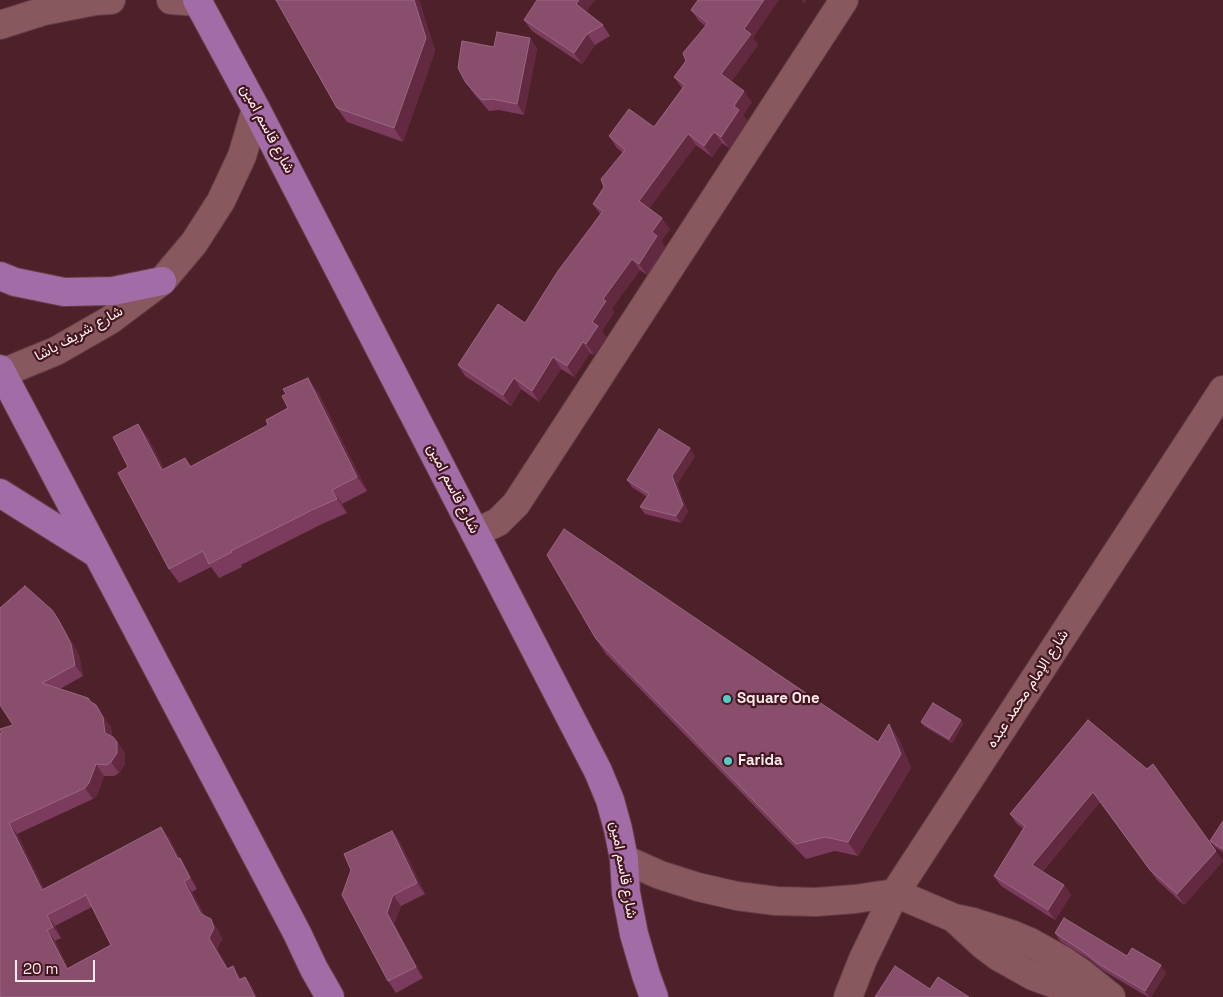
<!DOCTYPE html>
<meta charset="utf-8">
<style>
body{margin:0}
#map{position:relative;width:1223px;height:997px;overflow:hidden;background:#4e212a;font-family:"Space Grotesk",sans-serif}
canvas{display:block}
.scale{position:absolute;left:15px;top:960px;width:80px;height:22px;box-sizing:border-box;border:2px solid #feebed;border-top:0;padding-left:6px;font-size:15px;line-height:18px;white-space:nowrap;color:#feebed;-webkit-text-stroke:4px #431720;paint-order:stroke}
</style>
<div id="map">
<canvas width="1223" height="997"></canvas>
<div class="scale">20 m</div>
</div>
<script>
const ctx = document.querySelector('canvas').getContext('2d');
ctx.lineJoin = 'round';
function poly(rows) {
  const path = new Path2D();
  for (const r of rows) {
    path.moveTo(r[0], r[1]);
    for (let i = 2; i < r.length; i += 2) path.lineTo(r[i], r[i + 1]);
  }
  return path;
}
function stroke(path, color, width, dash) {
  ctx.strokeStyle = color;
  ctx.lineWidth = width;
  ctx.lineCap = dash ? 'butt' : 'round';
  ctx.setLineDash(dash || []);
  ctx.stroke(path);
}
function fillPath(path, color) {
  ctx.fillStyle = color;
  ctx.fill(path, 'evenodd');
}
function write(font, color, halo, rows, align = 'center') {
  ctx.font = font + ' "Space Grotesk",Vazirmatn,sans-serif';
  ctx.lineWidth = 4.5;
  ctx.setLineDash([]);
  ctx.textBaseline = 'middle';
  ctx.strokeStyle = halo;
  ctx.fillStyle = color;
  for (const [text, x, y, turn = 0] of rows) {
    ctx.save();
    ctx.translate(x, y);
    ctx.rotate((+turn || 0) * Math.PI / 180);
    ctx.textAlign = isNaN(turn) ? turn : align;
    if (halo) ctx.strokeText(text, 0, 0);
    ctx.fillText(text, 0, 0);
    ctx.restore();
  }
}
const minor = poly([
 [171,0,198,2],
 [0,25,44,11,95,1,111,0],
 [0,374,56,351,110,320,162,281,194,243,221,201,242,156,256,109],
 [475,533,498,522,516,504,844,0],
 [624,859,660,875,698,887,737,896,776,901,816,902,855,899,895,893,954,918,973,922,1011,934,1030,942,1064,961,1080,972,1111,997],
 [956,920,983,945,999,957,1033,976,1071,990,1109,996],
 [848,997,863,959,895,893,1223,390]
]);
const major = poly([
 [197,0,256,109,598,771,610,800,618,829,624,859,626,893,634,934,646,975,654,997],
 [0,276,15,282,64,292,113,291,162,281],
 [0,369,297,933,314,969,330,997],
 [0,493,94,552]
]);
stroke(minor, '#633e47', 30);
stroke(major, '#633e47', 30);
stroke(minor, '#89575e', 28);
stroke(major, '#a26da7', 28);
fillPath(poly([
 [276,0,419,0,435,51,403,142,347,122,337,108],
 [691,10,753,38,758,45,731,82,752,102,743,115,747,121,729,148,722,143,712,157,696,145,649,208,670,229,661,241,665,247,647,275,640,270,612,308,614,312,602,331,606,337,594,355,590,353,574,377,561,369,539,402,521,389,511,406,465,376,458,365,525,323,600,214,593,204,604,187,623,153,617,148,609,136,654,127,682,88,674,77,686,61,705,26,699,21],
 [586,12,603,25,610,36,595,45,582,64,532,31,524,20],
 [530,38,537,49,524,115,499,110,489,111,474,94,466,83,494,47],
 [318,392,367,491,342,504,347,513,322,524,241,565,242,567,219,578,211,567,179,583,169,569,128,467,138,424,148,438,164,469,185,458,191,466,268,425,288,408],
 [695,456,677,484,688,512,681,523,645,514,640,507,647,497,632,487,627,480],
 [52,610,65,630,79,655,83,676,60,689,103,716,111,728,112,736,125,753,125,764,119,773,114,776,104,776,97,795,93,799,17,834,44,889,169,838,180,859,187,870,197,889,192,892,204,915,218,930,222,939,217,949,228,968,240,977,241,979,245,977,253,988,0,997,13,725],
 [92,907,111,945,68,968,55,941,61,938,55,926],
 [596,639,878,742,899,739,911,768,858,856,835,851,806,859,606,654],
 [961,720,963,724,952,743,924,726,921,722],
 [1088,720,1223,861,1184,905,1157,880,1100,802,1042,872,1064,885,1071,895,1055,920,1001,886,994,876,1024,829,1017,824,1010,814],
 [1223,821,1223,852,1215,847,1210,841],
 [392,831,400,842,425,894,401,906,394,924,423,978,396,993,388,981],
 [1055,933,1127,956,1166,973,1151,997,1148,997,1104,971,1089,959,1060,941]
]), '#7a3b5c');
fillPath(poly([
 [414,0,419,0,435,51,403,142,394,128],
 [579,0,595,0,583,16,576,4],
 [764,0,779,0,753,38,758,45,729,85,721,74,744,29],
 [802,0,807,0,804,4],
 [587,34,595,45,582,64,574,53],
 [530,38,537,49,524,115,517,104],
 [744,91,752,102,743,115,747,121,729,148,721,137,734,106],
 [714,132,722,143,712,157,704,146],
 [688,134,696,145,647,212,639,201],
 [662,218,670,229,661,241,665,247,647,275,639,264,652,232],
 [632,259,640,270,612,308,614,312,602,331,606,337,594,355,586,344,592,322,603,299],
 [583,342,590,353,574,377,567,366],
 [553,357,561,369,539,402,532,391],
 [308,378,318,392,367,491,357,477],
 [514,378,521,389,511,406,503,395],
 [138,424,148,438,172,484,162,470],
 [690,448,695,456,677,484,688,512,681,523,676,516,672,476],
 [332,490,342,504,347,513,337,499],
 [58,619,65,630,79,655,83,676,75,665],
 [96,705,111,728,113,744,105,733],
 [961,720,963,724,952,743,949,739],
 [889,724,899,739,911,768,858,856,848,842],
 [117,742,125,753,125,764,119,773,111,762],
 [96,764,104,776,97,795,93,799,85,788],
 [1093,792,1100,802,1039,875,1032,865],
 [9,823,17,834,50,901,42,890],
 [161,827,169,838,183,865,180,858,187,870,197,889,178,859],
 [392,831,400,842,425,894,417,883],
 [1216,851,1223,861,1184,905,1177,894],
 [184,881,192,892,208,925,201,914],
 [1064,885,1071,895,1055,920,1048,910],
 [393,895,401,906,394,924,423,978,416,967,387,913],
 [47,915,55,926,61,938,53,927],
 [211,919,218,930,222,939,217,949,234,980,227,969,209,938],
 [47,930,55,941,74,980,67,969],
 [1161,965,1166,973,1151,997,1149,997,1145,991],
 [233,966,240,977,247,991,239,980],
 [245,977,253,988,257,997,255,997]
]), '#622941');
const building = poly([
 [276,0,414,0,426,38,394,128,337,108,276,0],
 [537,0,579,0,576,4,603,25,587,34,574,53,524,20,537,0],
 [698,0,764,0,744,29,751,34,721,74,744,91,734,106,739,110,721,137,714,132,704,146,688,134,639,201,662,218,652,232,657,236,639,264,632,259,603,299,606,301,592,322,598,326,586,344,583,342,567,366,553,357,532,391,514,378,503,395,458,365,498,304,525,323,558,271,603,211,593,204,604,187,601,179,625,150,609,136,629,109,654,127,685,85,674,77,686,61,683,53,708,23,691,10,698,0],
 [497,32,530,38,517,104,492,99,482,100,466,83,458,68,462,41,494,47,497,32],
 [308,378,357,477,332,490,337,499,312,510,231,551,232,552,209,564,203,551,169,569,118,473,128,467,113,437,138,424,162,470,185,458,190,467,268,425,266,420,288,408,282,396,286,394,283,389,308,378],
 [659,429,690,448,672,476,683,505,676,516,640,507,649,494,627,480,659,429],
 [564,529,878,742,889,724,901,754,848,842,825,837,796,844,596,639,547,555,564,529],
 [25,586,52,610,58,619,71,644,75,665,42,683,88,698,91,702,96,705,103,717,105,733,113,737,117,742,117,753,111,762,106,765,96,764,89,783,85,788,9,823,42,890,161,827,178,859,180,858,190,878,184,881,201,914,211,919,214,928,209,938,227,969,233,966,239,980,245,977,255,997,0,997,0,733,2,733,0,729,13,725,0,705,0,608,25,586],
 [86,895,111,945,67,969,47,930,53,927,47,915,86,895],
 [933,703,961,720,949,739,921,722,933,703],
 [1088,720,1147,769,1153,764,1216,851,1177,894,1150,870,1093,792,1032,865,1064,885,1048,910,994,876,1025,826,1010,814,1088,720],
 [1223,821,1223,849,1210,841,1223,821],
 [392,831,417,883,393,895,387,913,416,967,388,981,342,895,351,870,344,854,392,831],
 [1064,918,1127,956,1132,948,1161,965,1145,991,1099,964,1084,952,1055,933,1064,918],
 [895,966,930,989,938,977,969,997,875,997,895,966]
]);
fillPath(building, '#884e6c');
stroke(building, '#9b6780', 1);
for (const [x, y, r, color] of [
 [727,699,5,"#54cdc7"],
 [728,761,5,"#54cdc7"]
]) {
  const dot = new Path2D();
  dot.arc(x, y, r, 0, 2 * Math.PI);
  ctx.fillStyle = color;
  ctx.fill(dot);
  stroke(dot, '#431720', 2);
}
write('15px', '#feebed', '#431720', [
 ["شارع قاسم امين",267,129,62],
 ["شارع شريف باشا",79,334,-29],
 ["شارع قاسم امين",453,489,63],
 ["شارع الإمام محمد عبده",1028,689,-57],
 ["شارع قاسم امين",623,870,80]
]);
write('bold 15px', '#feebed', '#431720', [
 ["Square One",737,699],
 ["Farida",738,761]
], 'left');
</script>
